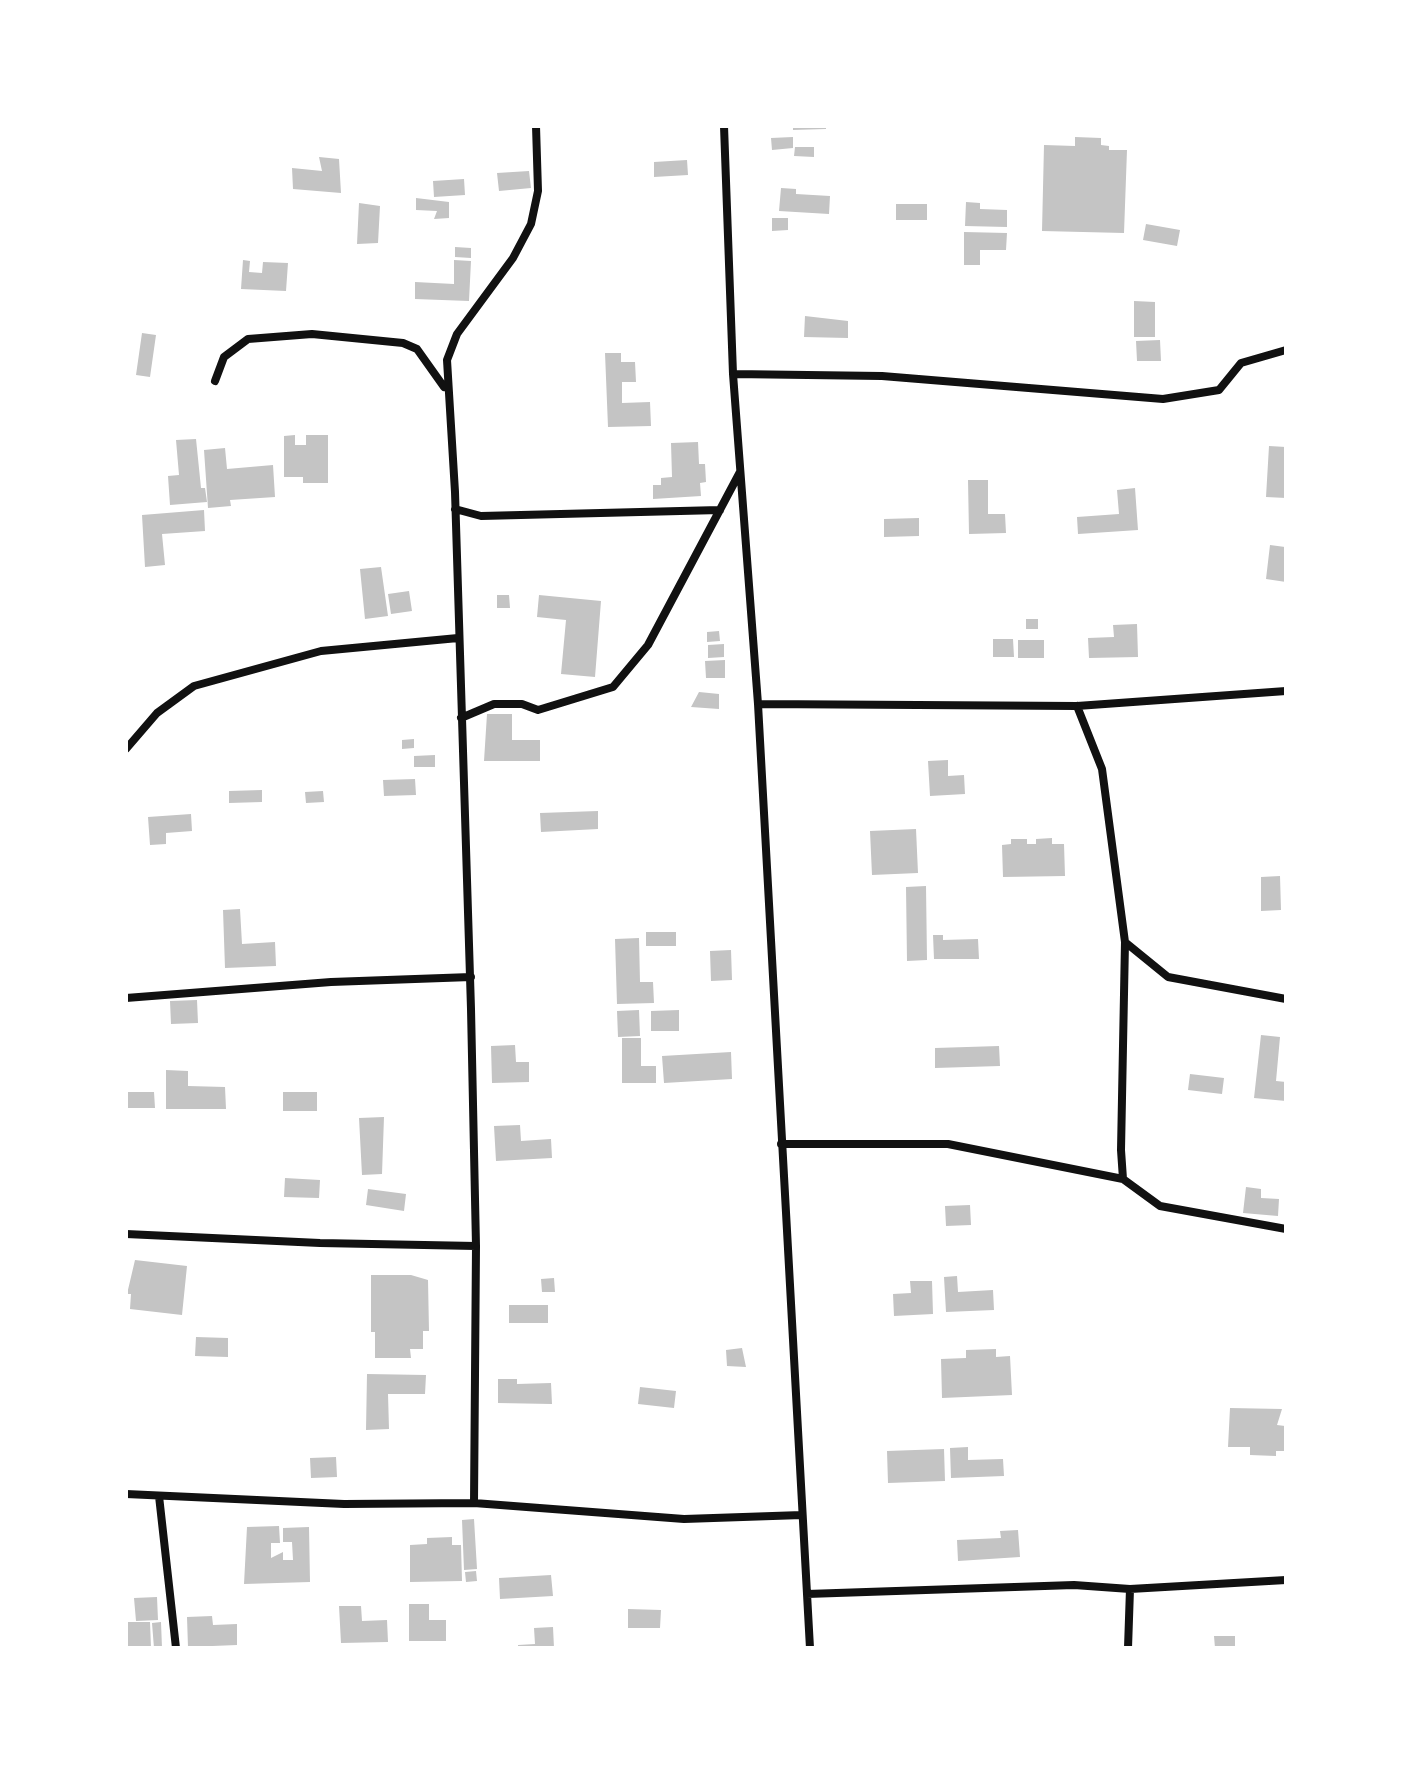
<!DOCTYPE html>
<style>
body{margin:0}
#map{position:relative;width:1412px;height:1774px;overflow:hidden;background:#fff;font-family:"Work Sans",sans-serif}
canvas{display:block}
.frame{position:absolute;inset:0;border:128px solid #fff;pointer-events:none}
</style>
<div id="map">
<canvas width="1412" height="1774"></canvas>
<div class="frame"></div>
</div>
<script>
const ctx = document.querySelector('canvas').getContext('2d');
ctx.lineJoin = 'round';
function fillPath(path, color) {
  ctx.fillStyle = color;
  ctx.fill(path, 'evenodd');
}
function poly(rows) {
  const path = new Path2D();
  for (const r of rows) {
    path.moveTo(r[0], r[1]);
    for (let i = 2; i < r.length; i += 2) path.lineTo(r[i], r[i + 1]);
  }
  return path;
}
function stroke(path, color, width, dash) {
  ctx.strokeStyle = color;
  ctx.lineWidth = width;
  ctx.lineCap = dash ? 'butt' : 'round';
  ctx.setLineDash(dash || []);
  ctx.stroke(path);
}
fillPath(poly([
 [793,126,826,126,826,129,793,130],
 [793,137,793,148,772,150,771,138],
 [1075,137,1101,138,1101,145,1109,146,1109,150,1127,150,1124,233,1042,231,1044,145,1075,146],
 [795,147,814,147,814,157,794,156],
 [319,157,339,159,341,193,293,189,292,168,322,171],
 [687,160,688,175,654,177,654,162],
 [529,171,531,188,499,191,497,173],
 [464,179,465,195,434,197,433,181],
 [781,188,796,189,796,194,830,196,829,214,779,211],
 [416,198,449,202,449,218,434,219,437,211,416,210],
 [966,202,980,203,980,209,1007,210,1007,227,965,226],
 [359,203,380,206,378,243,357,244],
 [896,204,927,204,927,220,896,220],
 [772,218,788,218,788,230,772,231],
 [1146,224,1180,230,1177,246,1143,240],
 [964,232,1007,233,1006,250,980,250,980,265,964,265],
 [455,247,471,248,471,258,455,257],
 [243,260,250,261,249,272,262,273,263,262,288,263,286,291,241,289],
 [454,260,471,261,469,301,415,299,415,282,454,284],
 [1134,301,1155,302,1155,337,1134,337],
 [805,316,848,321,848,338,804,337],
 [142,333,156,335,150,377,136,375],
 [1160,340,1161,361,1137,361,1136,341],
 [605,353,621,353,621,362,635,362,636,382,622,382,622,403,650,402,651,426,608,427],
 [295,435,295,445,306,445,306,435,328,435,328,483,303,483,303,477,284,477,284,436],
 [196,439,201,488,205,488,207,502,170,505,168,476,179,475,176,440],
 [698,442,699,464,705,464,706,482,700,483,701,496,653,499,653,485,661,485,661,478,672,477,671,443],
 [1269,446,1286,447,1286,498,1266,497],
 [225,448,227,469,273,465,275,497,230,500,231,506,208,508,204,450],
 [968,480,988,480,988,514,1005,514,1006,533,969,534],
 [1135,488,1138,530,1078,534,1077,517,1119,514,1117,490],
 [204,510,205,531,162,534,165,565,145,567,142,515],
 [919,518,919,536,884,537,884,519],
 [1270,545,1285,547,1286,582,1266,579],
 [381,567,388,616,365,619,360,569],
 [409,591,412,611,391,614,388,594],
 [497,595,509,595,510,608,497,608],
 [539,595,601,601,595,677,561,674,566,620,537,617],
 [1026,619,1038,619,1038,629,1026,629],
 [1137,624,1138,657,1089,658,1088,638,1114,637,1113,625],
 [719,631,720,641,707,642,707,632],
 [993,639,1013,639,1014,657,993,657],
 [1018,640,1044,640,1044,658,1018,658],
 [724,644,724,657,708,658,708,645],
 [725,660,725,678,706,678,705,661],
 [699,692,719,694,719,709,691,707],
 [487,714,512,714,512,740,540,740,540,761,484,761],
 [414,739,414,748,402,749,402,740],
 [435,755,435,767,414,767,414,756],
 [948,760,948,776,964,775,965,794,930,796,928,761],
 [415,779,416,795,384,796,383,780],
 [262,790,262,802,229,803,229,791],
 [323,791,324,802,306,803,305,792],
 [598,811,598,829,541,832,540,813],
 [191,814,192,831,166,833,166,844,150,845,148,817],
 [916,829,918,873,872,875,870,831],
 [1052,838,1052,844,1064,844,1065,876,1003,877,1002,845,1011,844,1011,839,1027,839,1027,844,1036,844,1036,839],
 [1280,876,1281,910,1261,911,1261,877],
 [926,886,927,960,907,961,906,887],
 [240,909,242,944,275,942,276,966,225,968,223,910],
 [646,932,676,932,676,946,646,946],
 [933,935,943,935,943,940,978,939,979,959,934,959],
 [639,938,640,982,653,982,654,1003,617,1004,615,939],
 [731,950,732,980,711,981,710,951],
 [197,1000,198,1023,171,1024,170,1001],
 [639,1010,640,1036,618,1037,617,1011],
 [679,1010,679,1031,651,1031,651,1011],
 [1261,1035,1280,1037,1276,1081,1286,1082,1286,1101,1254,1098],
 [622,1038,641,1038,641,1066,656,1066,656,1083,622,1083],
 [515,1045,516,1062,529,1062,529,1082,492,1083,491,1046],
 [999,1046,1000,1066,935,1068,935,1048],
 [731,1052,732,1079,664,1083,662,1056],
 [166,1070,188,1071,188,1086,225,1087,226,1109,166,1109],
 [1190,1074,1224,1078,1222,1094,1188,1090],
 [126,1092,154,1092,155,1108,126,1108],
 [283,1092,317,1092,317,1111,283,1111],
 [384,1117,382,1174,362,1175,359,1118],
 [520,1125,521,1141,551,1139,552,1158,496,1161,494,1126],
 [285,1178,320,1180,319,1198,284,1197],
 [1246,1187,1261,1189,1261,1198,1279,1199,1278,1216,1243,1213],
 [368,1189,406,1194,404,1211,366,1205],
 [970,1205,971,1225,946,1226,945,1206],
 [135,1260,187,1266,182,1315,130,1309,131,1294,127,1294],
 [371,1275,411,1275,428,1280,429,1331,423,1331,423,1349,410,1349,411,1358,375,1358,375,1332,371,1332],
 [957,1276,958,1292,993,1290,994,1310,946,1312,944,1277],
 [554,1278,555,1292,542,1292,541,1279],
 [910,1281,932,1281,933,1314,894,1316,893,1294,911,1293],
 [509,1305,548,1305,548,1323,509,1323],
 [196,1337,228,1338,228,1357,195,1356],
 [742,1348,746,1367,727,1366,726,1350],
 [996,1349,996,1357,1010,1356,1012,1395,942,1398,941,1359,966,1358,966,1350],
 [367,1374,426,1375,425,1394,388,1394,389,1429,366,1430],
 [498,1379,517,1379,517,1384,551,1383,552,1404,498,1403],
 [640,1387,676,1391,674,1408,638,1404],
 [1230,1408,1282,1409,1277,1425,1285,1426,1284,1451,1276,1451,1276,1456,1250,1455,1250,1447,1228,1447],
 [968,1447,968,1460,1003,1459,1004,1476,951,1478,950,1448],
 [944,1449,945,1481,888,1483,887,1451],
 [336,1457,337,1477,311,1478,310,1458],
 [474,1519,477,1569,464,1570,462,1520],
 [279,1526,280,1543,271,1543,271,1558,283,1552,283,1560,293,1560,292,1542,283,1542,283,1528,309,1527,310,1582,244,1584,247,1527],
 [1018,1530,1020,1557,958,1561,957,1540,1001,1538,1000,1531],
 [452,1537,452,1545,461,1545,462,1581,410,1582,410,1545,427,1544,427,1538],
 [476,1571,477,1581,466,1582,465,1572],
 [551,1575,553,1596,500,1599,499,1578],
 [157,1597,158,1620,136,1621,134,1598],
 [409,1604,429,1604,429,1620,446,1620,446,1641,409,1641],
 [339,1606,361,1606,362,1621,387,1620,388,1642,341,1643],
 [628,1609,661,1610,660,1628,628,1628],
 [212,1616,213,1625,237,1624,237,1645,188,1647,187,1617],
 [126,1622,150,1622,151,1648,126,1648],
 [161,1622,162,1648,154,1648,152,1623],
 [553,1627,554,1648,518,1648,518,1645,535,1644,534,1628],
 [1214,1636,1235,1636,1235,1648,1215,1648]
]), '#c4c4c4');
stroke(poly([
 [724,126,733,374,758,704,810,1648],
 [733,374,882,376,1163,399,1219,390,1241,363,1286,350],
 [215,381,224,357,248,339,312,334,403,343,417,349,444,387],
 [455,509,481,516,720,510],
 [758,704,1077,706,1286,691],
 [1077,706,1102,769,1125,942,1168,977,1286,999],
 [461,718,494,704,522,704,538,710,613,687,648,645,740,472],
 [126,749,157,713,194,686,321,651,458,638],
 [1125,942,1121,1150,1123,1179,1160,1206,1286,1229],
 [126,998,331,982,471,977],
 [781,1144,948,1144,1123,1179],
 [126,1234,320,1243,476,1246],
 [126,1494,344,1504,474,1503,684,1519,802,1515],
 [159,1496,176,1648],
 [474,1503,476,1246,471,1009,455,492,447,360,457,334,513,258,531,224,538,191,536,126],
 [807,1594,1074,1585,1130,1589,1286,1580],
 [1128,1648,1130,1589]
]), '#111', 8);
</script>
